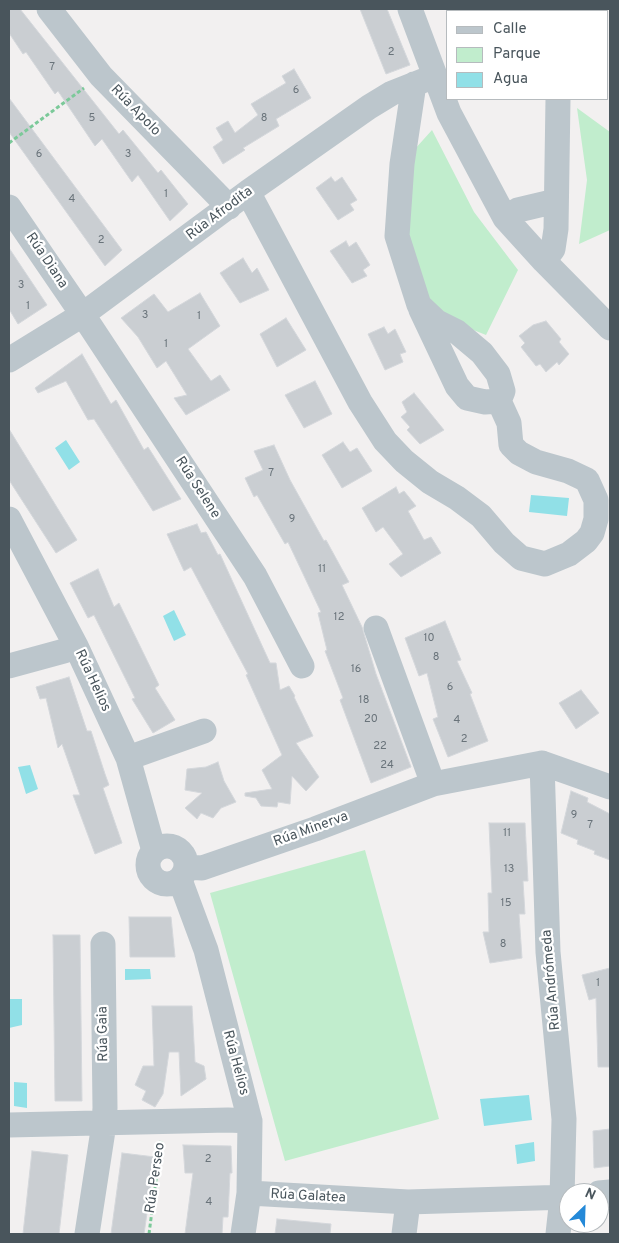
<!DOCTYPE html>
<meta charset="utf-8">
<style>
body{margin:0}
#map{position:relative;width:619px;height:1243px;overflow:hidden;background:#f2f0f0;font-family:Overpass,sans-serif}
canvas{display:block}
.frame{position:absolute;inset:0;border:10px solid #49555c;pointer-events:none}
.legend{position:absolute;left:446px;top:10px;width:162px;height:90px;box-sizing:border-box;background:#fff;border:1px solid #b6bbbe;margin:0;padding:6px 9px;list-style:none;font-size:15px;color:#49555c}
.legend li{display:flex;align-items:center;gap:10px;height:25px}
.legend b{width:25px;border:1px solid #b6bbbe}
.north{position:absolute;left:559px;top:1183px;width:50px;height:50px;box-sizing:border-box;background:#fff;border:1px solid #b6bbbe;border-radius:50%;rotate:24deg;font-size:14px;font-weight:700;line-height:20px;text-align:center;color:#49555c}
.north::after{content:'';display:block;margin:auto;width:18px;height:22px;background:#2489d8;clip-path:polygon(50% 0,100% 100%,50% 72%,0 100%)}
</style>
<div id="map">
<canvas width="619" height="1243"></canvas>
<div class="frame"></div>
<ul class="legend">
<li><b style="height:6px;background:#bcc6cc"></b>Calle</li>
<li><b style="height:14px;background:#c1edcd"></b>Parque</li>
<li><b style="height:14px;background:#91e0e7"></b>Agua</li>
</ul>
<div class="north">N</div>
</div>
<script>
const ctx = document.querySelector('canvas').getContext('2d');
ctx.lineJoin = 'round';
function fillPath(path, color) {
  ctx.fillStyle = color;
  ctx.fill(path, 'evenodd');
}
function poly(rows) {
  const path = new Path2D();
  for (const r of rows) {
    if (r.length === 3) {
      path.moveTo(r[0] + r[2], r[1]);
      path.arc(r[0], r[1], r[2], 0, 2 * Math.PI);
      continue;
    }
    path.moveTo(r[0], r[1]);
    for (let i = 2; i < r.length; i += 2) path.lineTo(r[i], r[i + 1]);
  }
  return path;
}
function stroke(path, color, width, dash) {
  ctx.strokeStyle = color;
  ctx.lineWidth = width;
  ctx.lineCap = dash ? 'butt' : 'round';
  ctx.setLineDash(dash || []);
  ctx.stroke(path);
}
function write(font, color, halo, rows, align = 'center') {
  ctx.font = font + ' Overpass,sans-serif';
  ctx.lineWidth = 4.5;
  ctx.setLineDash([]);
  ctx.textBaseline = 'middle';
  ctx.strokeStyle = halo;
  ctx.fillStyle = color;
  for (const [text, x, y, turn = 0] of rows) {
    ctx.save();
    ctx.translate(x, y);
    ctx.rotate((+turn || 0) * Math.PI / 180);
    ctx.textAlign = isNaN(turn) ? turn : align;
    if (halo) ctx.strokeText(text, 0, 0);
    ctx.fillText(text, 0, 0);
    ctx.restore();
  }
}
fillPath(poly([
 [577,108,610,132,610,230,579,244,587,180],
 [432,130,474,212,518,270,486,335,428,312,407,244,414,150],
 [365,850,439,1119,285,1161,210,893]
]), '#c1edcd');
fillPath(poly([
 [66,440,80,462,69,470,55,448],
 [531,495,569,498,567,516,529,512],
 [174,610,186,635,174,641,163,616],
 [30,765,38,789,26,794,18,767],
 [125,969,150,969,151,979,125,980],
 [10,999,22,999,22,1025,9,1028],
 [14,1082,27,1083,27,1108,14,1106],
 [529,1095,532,1120,484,1126,480,1099],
 [534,1142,535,1161,517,1164,515,1145]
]), '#91e0e7');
const building = poly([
 [9,9,20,9,119,134,123,130,158,173,161,170,188,204,170,221,138,175,132,182,102,139,95,146,58,91,55,94,26,52,23,54,9,33,9,9],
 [360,9,387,9,410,65,386,74,360,9],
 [294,69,311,98,276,119,279,126,243,148,245,150,223,164,213,147,223,140,216,128,228,121,235,133,258,115,251,104,286,83,282,76,294,69],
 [9,98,122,250,105,266,9,132,9,98],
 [331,177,335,182,342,177,357,200,350,204,354,210,338,220,316,188,331,177],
 [346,241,349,247,356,242,370,265,363,270,367,276,352,283,330,251,346,241],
 [9,248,47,305,18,324,9,309,9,248],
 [243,258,252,273,257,268,269,290,240,303,220,273,243,258],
 [200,293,220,326,188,349,211,381,220,375,230,390,186,415,174,398,187,395,166,361,157,368,138,337,121,318,154,294,168,312,200,293],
 [286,318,306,350,277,367,260,334,286,318],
 [546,321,561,339,559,342,569,354,559,365,557,362,546,372,540,364,536,366,521,347,525,343,519,336,533,325,546,321],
 [384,327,388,334,395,329,406,352,400,354,403,362,385,370,368,334,384,327],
 [82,354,111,404,116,400,144,450,148,447,181,499,153,511,94,419,88,420,66,381,38,393,35,388,82,354],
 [315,381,332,414,304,428,285,395,315,381],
 [414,393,444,430,420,444,407,430,410,427,401,417,407,412,402,402,414,393],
 [9,429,77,540,56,553,9,480,9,429],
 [343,442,350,452,357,448,372,471,342,488,322,455,343,442],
 [274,445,290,480,324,541,326,540,349,582,342,585,362,627,376,674,411,767,371,783,340,700,343,698,325,651,327,650,318,613,321,612,288,542,285,544,257,495,254,497,245,478,263,470,254,451,274,445],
 [396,487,399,494,404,491,416,506,408,511,424,540,431,537,441,553,401,577,389,564,403,554,383,527,376,532,362,508,396,487],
 [197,524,201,533,206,532,218,555,220,554,270,663,276,663,280,690,289,686,295,696,294,697,313,736,296,743,319,777,306,791,292,776,290,804,278,802,277,807,261,806,256,798,245,796,245,793,272,789,262,770,282,755,246,675,248,674,191,567,184,571,167,534,197,524],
 [98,569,114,607,119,603,159,685,155,688,175,720,153,733,132,699,135,698,94,615,88,618,70,583,98,569],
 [445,621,461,660,457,661,472,693,470,694,488,741,448,757,433,719,438,717,427,673,419,676,405,638,445,621],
 [69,677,87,731,91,731,105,774,109,785,103,788,122,843,95,854,73,795,80,795,62,744,58,748,46,698,40,699,36,687,69,677],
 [581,690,599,713,576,729,559,703,581,690],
 [218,762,224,781,236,802,221,808,213,818,201,813,197,819,185,808,202,793,185,790,187,769,206,767,218,762],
 [571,791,588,798,587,802,610,814,610,860,594,854,595,851,577,844,578,840,561,833,571,791],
 [489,823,525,823,528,881,523,881,525,914,519,914,522,958,490,963,483,932,489,932,488,893,492,893,489,823],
 [129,917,171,917,175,957,130,957,129,917],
 [53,935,80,935,82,1101,55,1101,53,935],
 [610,968,610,1067,598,1067,596,998,589,1000,582,975,610,968],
 [152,1006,192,1006,195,1062,204,1066,206,1079,181,1096,179,1052,169,1052,163,1094,155,1107,142,1100,146,1091,135,1085,143,1066,154,1066,152,1006],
 [610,1129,610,1166,594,1168,593,1131,610,1129],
 [183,1145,231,1146,232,1173,230,1173,228,1217,223,1217,222,1234,185,1234,193,1173,185,1173,183,1145],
 [32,1151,68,1155,59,1234,23,1234,32,1151],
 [122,1153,155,1157,144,1234,111,1234,122,1153],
 [277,1219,331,1224,330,1234,275,1234,277,1219]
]);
fillPath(building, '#caced2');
stroke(building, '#d4d7db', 1);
stroke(poly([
 [9,143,84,88],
 [149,1234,161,1141]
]), '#7bc999', 3, [4, 2.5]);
stroke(poly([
 [49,9,101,76,229,207],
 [410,9,449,113,505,218,544,261,610,328],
 [559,11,559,9],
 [248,192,360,402,385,441,404,461,430,482,457,498,481,516,504,543,521,558,545,564,569,554,586,541,592,533,596,519,596,500,587,480,568,471,536,462,519,453,511,445,509,423,499,401,503,391,498,374,482,353,457,332,437,322,419,305,397,236,402,164,414,84],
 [9,207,91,327,255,576,302,666],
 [505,218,518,210,556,201],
 [544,261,553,249,556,229,558,99],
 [421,310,457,386,467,398,485,402,499,401],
 [9,360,82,315,248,192,369,107,392,93,435,76],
 [9,519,76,646,128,758,154,851],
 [376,628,433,784],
 [9,666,64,651,76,646],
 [128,758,204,731],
 [542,763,548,952,564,1119,562,1198,558,1234],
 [167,865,19],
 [186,867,202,868,315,829,433,784,542,763,610,787],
 [180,880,206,950,250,1121,249,1193,243,1234],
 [9,1125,228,1120,250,1121],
 [249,1193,408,1202,569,1197],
 [599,1193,610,1192],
 [87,1234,104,1124,105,1108,103,944],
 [404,1234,408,1202]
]), '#bcc6cc', 25);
write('11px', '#69737a', null, [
 ["2",391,53],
 ["7",52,68],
 ["6",296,91],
 ["5",92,119],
 ["8",264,119],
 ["6",39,155],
 ["3",128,155],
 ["1",166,195],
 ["4",72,200],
 ["2",101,241],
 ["3",21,286],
 ["1",28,307],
 ["3",145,316],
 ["1",199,317],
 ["1",166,345],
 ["7",271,474],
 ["9",292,520],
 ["11",322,570],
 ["12",339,618],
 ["10",429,639],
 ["8",436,658],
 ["16",356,670],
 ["6",450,688],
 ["18",364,701],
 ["20",371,720],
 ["4",457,721],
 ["2",464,740],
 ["22",380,747],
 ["24",387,766],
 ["9",574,816],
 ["7",590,826],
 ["11",507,834],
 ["13",509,870],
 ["15",506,904],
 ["8",503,945],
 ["1",598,984],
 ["2",208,1160],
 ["4",209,1203]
]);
write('14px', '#49555c', '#fff', [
 ["Rúa Apolo",135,111,46],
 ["Rúa Afrodita",220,214,-37],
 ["Rúa Diana",46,261,56],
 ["Rúa Selene",197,488,57],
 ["Rúa Helios",92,681,65],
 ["Rúa Minerva",311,830,-20],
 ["Rúa Andrómeda",552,980,-95],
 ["Rúa Gaia",104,1034,-91],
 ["Rúa Helios",235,1063,75],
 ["Rúa Perseo",156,1178,-82],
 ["Rúa Galatea",308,1197,3]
]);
</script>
